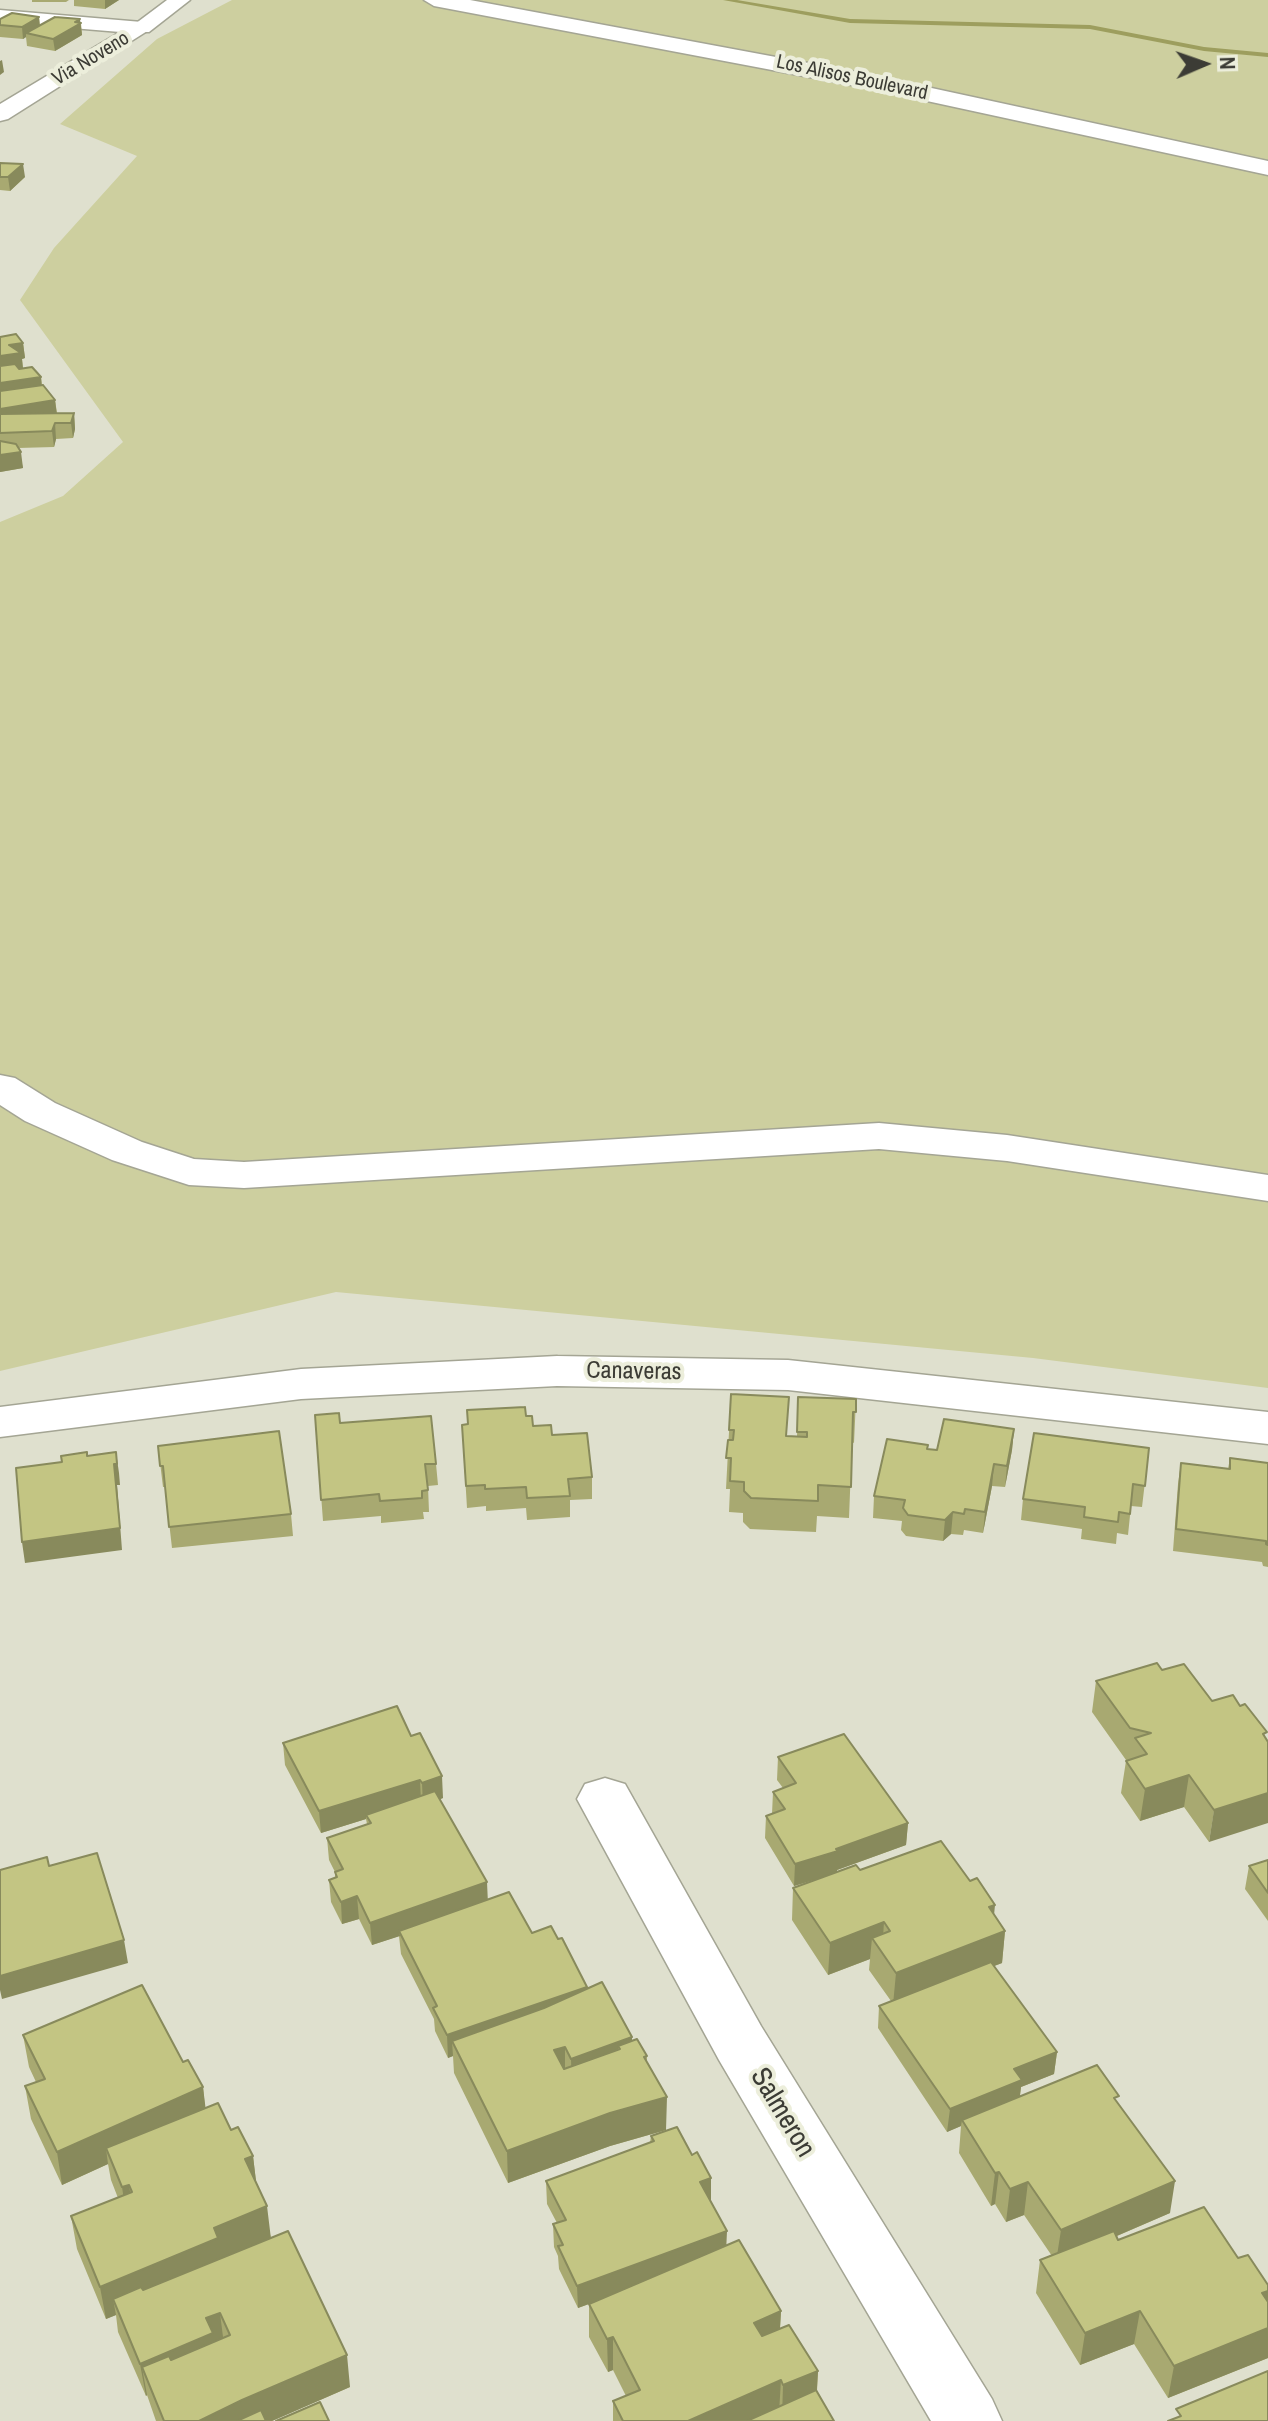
<!DOCTYPE html>
<style>
body{margin:0}
#map{position:relative;width:1268px;height:2421px;overflow:hidden;background:#dfe0ce;font-family:"Archivo Narrow",sans-serif}
canvas{display:block}
.north{position:absolute;left:1164px;top:24px;width:80px;height:80px;-webkit-text-stroke:6px #eceedb;paint-order:stroke;rotate:88deg;font-size:22px;font-weight:700;line-height:32px;text-align:center;color:#3c3c35}
.north::after{content:'';display:block;margin:auto;width:28px;height:36px;background:#3c3c35;clip-path:polygon(50% 0,100% 100%,50% 72%,0 100%)}
</style>
<div id="map">
<canvas width="1268" height="2421"></canvas>
<div class="north">N</div>
</div>
<script>
const ctx = document.querySelector('canvas').getContext('2d');
ctx.lineJoin = 'round';
function fillPath(path, color) {
  ctx.fillStyle = color;
  ctx.fill(path, 'evenodd');
}
function poly(rows) {
  const path = new Path2D();
  for (const r of rows) {
    path.moveTo(r[0], r[1]);
    for (let i = 2; i < r.length; i += 2) path.lineTo(r[i], r[i + 1]);
  }
  return path;
}
function stroke(path, color, width, dash) {
  ctx.strokeStyle = color;
  ctx.lineWidth = width;
  ctx.lineCap = dash ? 'butt' : 'round';
  ctx.setLineDash(dash || []);
  ctx.stroke(path);
}
function write(font, color, halo, rows, align = 'center') {
  ctx.font = font + ' "Archivo Narrow",sans-serif';
  ctx.lineWidth = 8;
  ctx.setLineDash([]);
  ctx.textBaseline = 'middle';
  ctx.strokeStyle = halo;
  ctx.fillStyle = color;
  for (const [text, x, y, turn = 0] of rows) {
    ctx.save();
    ctx.translate(x, y);
    ctx.rotate((+turn || 0) * Math.PI / 180);
    ctx.textAlign = isNaN(turn) ? turn : align;
    if (halo) ctx.strokeText(text, 0, 0);
    ctx.fillText(text, 0, 0);
    ctx.restore();
  }
}
fillPath(poly([
 [232,0,1268,0,1268,1388,1033,1358,336,1292,0,1371,0,522,63,496,123,442,20,300,54,248,137,156,60,124,157,39]
]), '#cdcf9f');
fillPath(poly([
 [723,0,737,0,850,19,1090,25,1204,47,1268,53,1268,57,1204,51,1090,29,850,23,723,0]
]), '#9d9e5e');
const street = poly([
 [0,10,142,22,152,28,8,119,0,121,0,104,120,32,0,22,0,10],
 [0,1075,15,1078,55,1103,142,1142,194,1159,244,1162,879,1123,1007,1135,1268,1175,1268,1201,1007,1161,879,1149,244,1188,189,1185,112,1160,25,1121,0,1105,0,1075],
 [557,1356,788,1360,1268,1412,1268,1444,788,1390,557,1386,301,1399,0,1437,0,1407,301,1369,557,1356],
 [605,1778,625,1784,761,2026,992,2399,1002,2421,931,2421,719,2060,577,1799,585,1784,605,1778]
]);
const secondary = poly([
 [167,0,190,0,149,32,135,32,132,28,135,24,167,0],
 [424,0,470,0,867,74,1268,161,1268,175,867,88,434,6,424,0]
]);
stroke(street, '#a4a594', 3);
stroke(secondary, '#a4a594', 3);
fillPath(street, '#fff');
fillPath(secondary, '#fff');
fillPath(poly([
 [32,0,69,0,66,2,32,2],
 [74,0,119,0,105,9,74,6],
 [39,17,40,26,81,23,82,35,55,51,27,46,26,37,23,39,0,37,0,19],
 [0,163,25,177,10,191,0,190],
 [0,337,23,343,25,358,22,359,23,369,41,377,42,385,55,400,57,413,74,413,75,429,73,438,56,439,54,447,18,448,23,468,0,472],
 [731,1394,787,1436,797,1437,798,1397,856,1399,854,1443,852,1442,849,1518,817,1516,816,1532,750,1529,743,1522,743,1513,729,1512,730,1489,726,1489],
 [315,1415,340,1423,436,1464,438,1485,428,1486,429,1512,423,1512,424,1519,381,1523,381,1516,323,1521],
 [462,1425,533,1426,552,1435,592,1477,592,1499,570,1500,570,1517,527,1520,526,1508,486,1511,486,1506,467,1508],
 [1014,1429,1012,1450,1005,1487,992,1486,983,1533,964,1530,963,1535,951,1534,943,1541,906,1536,901,1530,902,1521,873,1518,874,1496,927,1449,937,1450],
 [158,1446,291,1514,293,1536,172,1548,165,1487,163,1487],
 [1149,1448,1142,1507,1131,1506,1128,1535,1117,1533,1116,1544,1081,1539,1082,1529,1021,1520,1023,1499],
 [1230,1458,1268,1463,1268,1567,1263,1566,1262,1562,1173,1551,1178,1484,1181,1463,1228,1469],
 [1162,1670,1212,1701,1233,1695,1209,1842,1184,1807,1140,1821,1121,1793,1126,1761,1128,1760,1126,1760,1092,1712,1096,1681],
 [411,1736,443,1798,440,1799,488,1900,532,1933,587,1989,632,2041,647,2056,647,2062,666,2130,610,2146,508,2183,454,2073,453,2056,448,2058,435,2031,434,2019,401,1954,399,1936,372,1945,359,1919,342,1924,331,1902,329,1880,335,1878,335,1872,329,1860,327,1838,367,1824,366,1819,321,1833,285,1765,283,1743],
 [778,1757,908,1823,906,1845,837,1870,837,1872,860,1870,994,1915,1005,1931,1002,1963,994,1966,1057,2052,1054,2074,1021,2087,1020,2096,1118,2103,1170,2213,1117,2236,1118,2240,1238,2258,1268,2285,1268,2358,1168,2398,1134,2344,1080,2365,1036,2293,1040,2260,1052,2256,1024,2215,1006,2222,995,2204,991,2206,959,2153,961,2126,947,2132,878,2028,879,2006,891,2001,869,1970,870,1959,828,1975,792,1920,793,1888,823,1877,794,1886,765,1838,766,1816,772,1814,773,1792,783,1788,777,1780],
 [1268,1860,1268,1921,1245,1889,1249,1866],
 [23,2035,183,2062,203,2087,205,2108,231,2130,253,2156,256,2182,271,2238,350,2387,272,2421,156,2421,147,2395,146,2396,118,2332,116,2315,106,2319,77,2249,71,2216,118,2198,111,2180,108,2164,62,2185,31,2119,25,2086,36,2082,29,2067],
 [651,2136,692,2155,711,2178,711,2201,726,2245,781,2311,780,2329,818,2371,817,2391,834,2421,613,2421,613,2401,626,2396,613,2370,608,2372,589,2337,589,2304,578,2308,559,2269,558,2256,554,2247,553,2224,557,2223,547,2204,546,2181,650,2143]
]), '#a8a971');
fillPath(poly([
 [105,0,119,0,105,9],
 [39,17,40,30,26,33,26,37,23,39,22,27],
 [80,19,82,35,55,51,53,39],
 [2,60,4,72,0,75,0,61],
 [23,164,25,177,10,191,8,177],
 [23,343,25,358,22,359,23,369,0,371,0,356,9,345],
 [41,377,42,392,0,399,0,383],
 [55,400,57,416,0,425,0,409],
 [74,413,75,429,73,438,71,423],
 [55,423,56,439,54,447,52,431],
 [21,452,23,468,0,472,0,455],
 [1014,1429,1012,1450,1005,1487,1007,1466],
 [116,1452,119,1473,120,1485,117,1485,122,1550,25,1563,22,1542],
 [994,1464,992,1486,983,1533,985,1512],
 [953,1512,951,1534,943,1541,945,1520],
 [1189,1775,1184,1807,1140,1821,1145,1789],
 [442,1776,443,1798,423,1806,422,1783],
 [420,1780,421,1802,366,1815,366,1819,321,1833,319,1811],
 [1268,1793,1268,1823,1209,1842,1214,1810],
 [908,1823,906,1845,837,1870,837,1873,794,1886,795,1864],
 [487,1882,488,1904,399,1931,400,1936,372,1945,370,1923],
 [357,1896,359,1919,342,1924,341,1902],
 [995,1905,992,1936,1005,1931,1002,1963,893,2005,896,1973,989,1907],
 [884,1922,882,1953,872,1938,870,1959,828,1975,830,1943],
 [124,1940,128,1963,2,1999,0,1990,0,1976],
 [587,1987,587,2009,452,2041,453,2056,448,2058,447,2035],
 [632,2037,632,2070,618,2046,618,2075,572,2092,571,2059],
 [565,2047,565,2079,554,2050],
 [1057,2052,1054,2074,1021,2087,1019,2102,962,2120,961,2126,947,2132,950,2109,1014,2069],
 [203,2087,207,2120,106,2148,108,2164,62,2185,57,2152],
 [667,2097,666,2130,610,2146,508,2183,507,2151,610,2113],
 [253,2156,257,2189,245,2159],
 [999,2172,995,2204,991,2206,995,2173],
 [711,2178,711,2201,700,2182],
 [1175,2181,1170,2213,1056,2262,1061,2230],
 [1028,2182,1024,2215,1006,2222,1010,2189],
 [129,2185,134,2217,127,2220,122,2187],
 [267,2206,271,2239,223,2271,113,2299,116,2315,106,2319,100,2287,214,2228],
 [727,2231,726,2253,578,2308,577,2286],
 [1268,2291,1268,2306,1262,2293],
 [781,2311,779,2344,753,2356,754,2323],
 [1140,2311,1134,2344,1080,2365,1085,2333],
 [220,2313,224,2345,218,2366,142,2367,147,2395,146,2396,140,2364,206,2318],
 [1268,2328,1268,2358,1168,2398,1174,2366],
 [613,2337,613,2370,608,2372,607,2339],
 [347,2355,350,2387,272,2421,199,2421,242,2400],
 [818,2371,816,2403,782,2418,783,2385],
 [781,2380,779,2413,761,2421,688,2421]
]), '#888a5c');
const building = poly([
 [12,13,39,17,22,27,0,25,0,19,12,13],
 [55,17,80,19,75,22,81,23,53,39,26,33,55,17],
 [0,163,23,164,8,177,0,177,0,163],
 [16,334,23,343,9,345,21,353,0,356,0,337,16,334],
 [15,364,19,369,32,367,41,377,0,383,0,366,15,364],
 [43,385,55,400,0,409,0,391,43,385],
 [74,413,71,423,55,423,52,431,0,433,0,414,74,413],
 [0,441,16,444,21,452,0,455,0,441],
 [731,1394,789,1397,786,1436,807,1437,807,1432,797,1432,798,1397,856,1399,856,1412,853,1412,851,1487,818,1485,818,1501,751,1498,744,1491,744,1482,730,1481,731,1458,726,1458,728,1440,733,1440,734,1430,729,1430,731,1394],
 [525,1407,526,1416,532,1416,533,1426,551,1425,552,1435,587,1433,592,1477,568,1479,570,1496,527,1498,526,1487,485,1489,485,1485,466,1486,462,1425,468,1424,467,1410,525,1407],
 [339,1413,340,1423,431,1416,436,1464,425,1464,428,1490,422,1491,422,1498,380,1501,379,1494,321,1500,315,1415,339,1413],
 [944,1419,1014,1429,1007,1466,994,1464,985,1512,965,1509,964,1514,953,1512,945,1520,908,1515,903,1508,905,1500,874,1496,887,1439,928,1445,927,1449,937,1450,944,1419],
 [279,1431,291,1514,169,1527,163,1466,160,1466,158,1446,279,1431],
 [1034,1433,1149,1448,1145,1486,1133,1484,1130,1514,1119,1512,1118,1522,1084,1517,1085,1507,1023,1499,1034,1433],
 [87,1452,87,1456,116,1452,117,1464,114,1464,120,1528,22,1542,16,1468,62,1462,61,1456,87,1452],
 [1230,1458,1268,1463,1268,1545,1266,1544,1266,1541,1176,1529,1181,1463,1230,1469,1230,1458],
 [1157,1663,1162,1670,1184,1664,1212,1701,1233,1695,1240,1706,1245,1704,1267,1732,1263,1734,1268,1742,1268,1793,1214,1810,1189,1775,1145,1789,1126,1761,1147,1754,1135,1738,1151,1733,1130,1728,1096,1681,1157,1663],
 [397,1706,411,1736,420,1733,442,1776,422,1783,420,1780,319,1811,283,1743,397,1706],
 [844,1734,908,1823,836,1849,838,1851,795,1864,766,1816,785,1809,773,1792,796,1783,778,1757,844,1734],
 [435,1791,487,1882,370,1923,357,1896,341,1902,329,1880,337,1877,335,1872,343,1869,327,1838,371,1823,366,1815,435,1791],
 [941,1841,970,1881,977,1878,995,1905,989,1907,1005,1931,896,1973,872,1938,890,1931,884,1922,830,1943,793,1888,856,1865,860,1870,941,1841],
 [97,1853,124,1940,0,1976,0,1870,47,1857,49,1866,97,1853],
 [1268,1860,1268,1893,1249,1866,1268,1860],
 [509,1892,532,1933,551,1926,558,1939,562,1938,587,1987,447,2035,433,2008,437,2006,399,1931,509,1892],
 [991,1962,1057,2052,1014,2069,1022,2080,950,2109,879,2006,991,1962],
 [602,1982,632,2037,571,2059,565,2047,554,2050,564,2069,620,2049,618,2046,637,2039,647,2056,644,2057,667,2097,610,2113,507,2151,452,2041,544,2008,602,1982],
 [142,1985,183,2062,188,2060,203,2087,57,2152,25,2086,45,2079,23,2035,142,1985],
 [1097,2065,1119,2096,1114,2098,1175,2181,1061,2230,1028,2182,1010,2189,999,2172,995,2173,962,2120,1097,2065],
 [218,2103,231,2130,238,2127,253,2156,245,2159,267,2206,214,2228,218,2238,100,2287,71,2216,132,2192,129,2185,122,2187,106,2148,218,2103],
 [677,2127,692,2155,697,2152,711,2178,700,2182,727,2231,577,2286,558,2246,563,2245,553,2224,566,2220,546,2181,654,2141,651,2136,677,2127],
 [1204,2207,1238,2258,1248,2255,1268,2285,1268,2291,1262,2293,1268,2302,1268,2328,1174,2366,1140,2311,1085,2333,1040,2260,1114,2231,1118,2240,1204,2207],
 [288,2231,347,2355,242,2400,199,2421,164,2421,142,2367,169,2356,171,2360,230,2335,220,2313,206,2318,213,2333,140,2364,113,2299,141,2287,143,2290,288,2231],
 [739,2240,781,2311,754,2323,762,2336,789,2325,818,2371,783,2385,781,2380,688,2421,623,2421,613,2401,640,2390,613,2337,607,2339,589,2304,739,2240],
 [1268,2371,1268,2421,1168,2421,1181,2416,1176,2409,1268,2371],
 [816,2390,834,2421,747,2421,816,2390],
 [320,2402,329,2421,276,2421,320,2402],
 [261,2410,266,2421,237,2421,261,2410]
]);
fillPath(building, '#c3c583');
stroke(building, '#888a5c', 2);
write('20px', '#3c3c35', '#eceedb', [
 ["Via Noveno",91,59,-31],
 ["Los Alisos Boulevard",852,78,12]
]);
write('24px', '#3c3c35', '#eceedb', [
 ["Canaveras",634,1372,1]
]);
write('28px', '#3c3c35', '#eceedb', [
 ["Salmeron",782,2113,59]
]);
</script>
